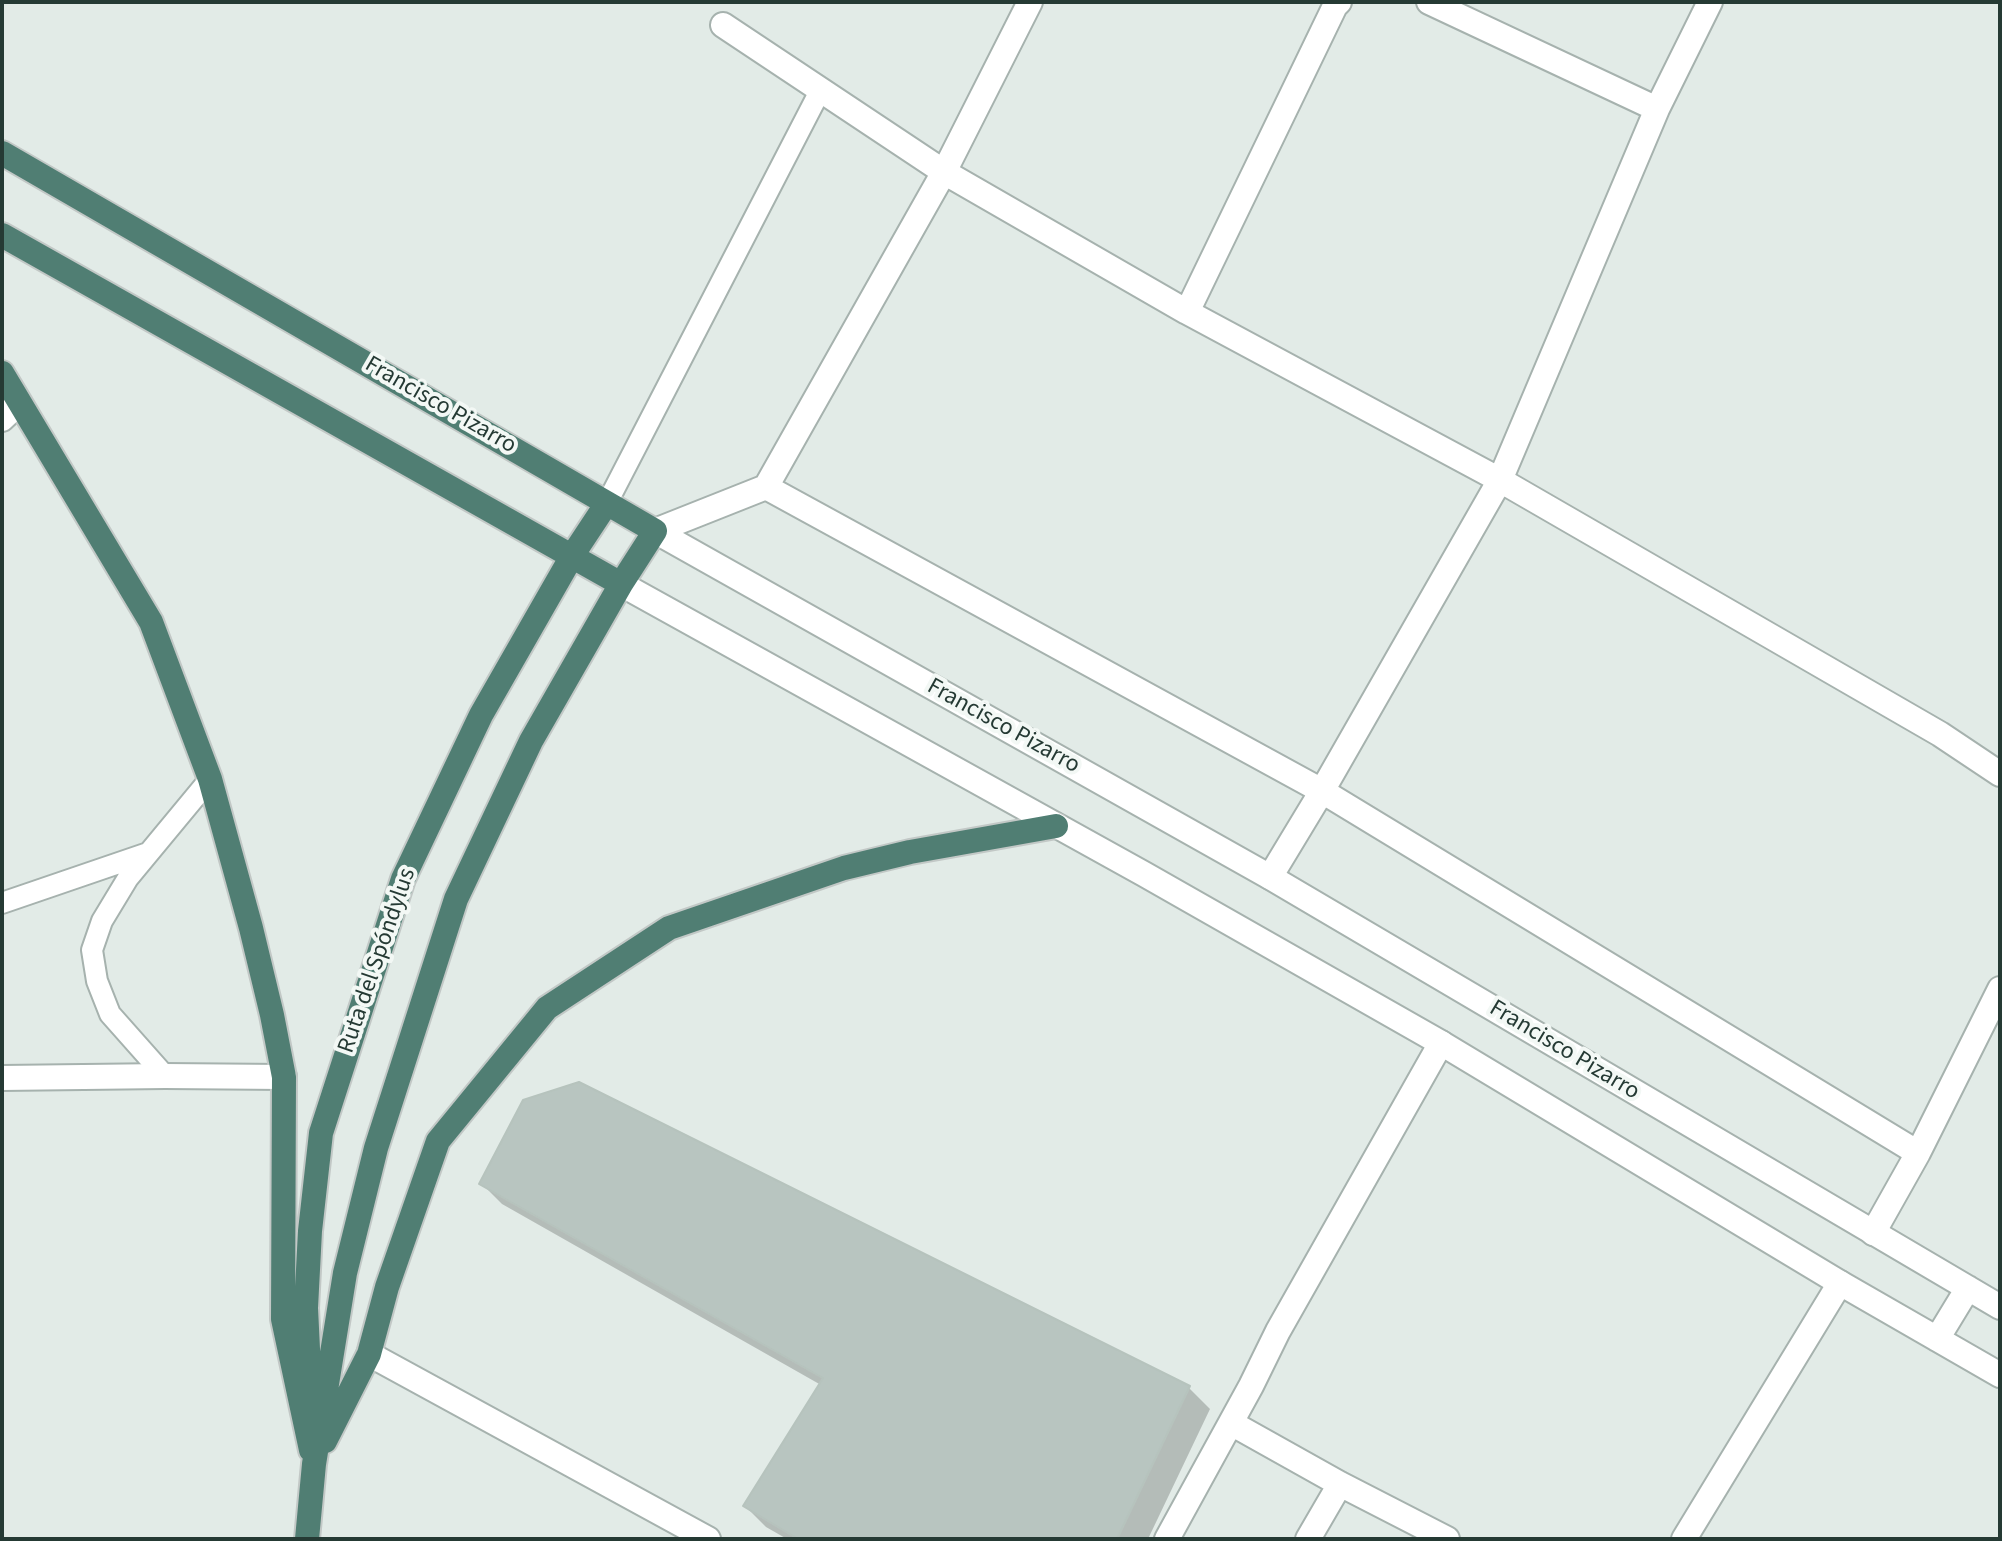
<!DOCTYPE html>
<meta charset="utf-8">
<style>
body{margin:0}
#map{position:relative;width:2002px;height:1541px;overflow:hidden;background:#e2ebe7;font-family:"Source Sans 3",sans-serif}
canvas{display:block}
.frame{position:absolute;inset:0;border:4px solid #253a34;pointer-events:none}
</style>
<div id="map">
<canvas width="2002" height="1541"></canvas>
<div class="frame"></div>
</div>
<script>
const ctx = document.querySelector('canvas').getContext('2d');
ctx.lineJoin = 'round';
function fillPath(path, color) {
  ctx.fillStyle = color;
  ctx.fill(path, 'evenodd');
}
function poly(rows) {
  const path = new Path2D();
  for (const r of rows) {
    path.moveTo(r[0], r[1]);
    for (let i = 2; i < r.length; i += 2) path.lineTo(r[i], r[i + 1]);
  }
  return path;
}
function stroke(path, color, width, dash) {
  ctx.strokeStyle = color;
  ctx.lineWidth = width;
  ctx.lineCap = dash ? 'butt' : 'round';
  ctx.setLineDash(dash || []);
  ctx.stroke(path);
}
function write(font, color, halo, rows, align = 'center') {
  ctx.font = font + ' "Source Sans 3",sans-serif';
  ctx.lineWidth = 8;
  ctx.setLineDash([]);
  ctx.textBaseline = 'middle';
  ctx.strokeStyle = halo;
  ctx.fillStyle = color;
  for (const [text, x, y, turn = 0] of rows) {
    ctx.save();
    ctx.translate(x, y);
    ctx.rotate((+turn || 0) * Math.PI / 180);
    ctx.textAlign = isNaN(turn) ? turn : align;
    if (halo) ctx.strokeText(text, 0, 0);
    ctx.fillText(text, 0, 0);
    ctx.restore();
  }
}
fillPath(poly([
 [481,1183,1189,1388,1210,1409,1148,1539,787,1539,766,1527,745,1506,821,1385,502,1204]
]), '#0003');
const building = poly([
 [579,1082,1190,1386,1117,1539,798,1539,743,1506,823,1378,479,1184,523,1100,579,1082]
]);
fillPath(building, '#b8c5c0');
stroke(building, '#b6c3bd', 2);
const service = poly([
 [607,503,821,89],
 [2,903,148,853],
 [165,1076,110,1014,97,981,92,950,102,921,128,878,210,779]
]);
const minor = poly([
 [1429,2,1657,109],
 [723,25,944,172,1187,312,1500,480,1940,734,2000,774],
 [1187,312,1335,6,1339,2],
 [2,419,19,403],
 [766,487,1322,791,1918,1153],
 [655,531,766,487,944,172,1030,2],
 [1270,877,1322,791,1500,480,1657,109,1710,2],
 [2,1078,165,1076,284,1077],
 [1873,1233,1918,1153,2000,989],
 [369,1354,708,1539],
 [1231,1423,1340,1484,1447,1539],
 [1167,1539,1251,1386,1278,1331,1441,1043],
 [1308,1539,1340,1484],
 [1684,1539,1840,1283]
]);
const tertiary = poly([
 [655,531,1270,877,2000,1307],
 [621,584,1144,874,1441,1043,1840,1283,2000,1375],
 [1937,1339,1968,1288]
]);
const trunk = poly([
 [2,153,655,531,621,584,531,741,456,899,376,1148,345,1273,314,1464,307,1539],
 [2,235,621,584],
 [2,373,151,622,210,779,251,928,272,1015,284,1077,283,1319,311,1450],
 [310,1390,306,1308,310,1231,321,1133,403,879,481,715,572,556,607,503],
 [325,1441,369,1354,387,1287,438,1141,547,1008,669,928,844,868,910,852,1056,826]
]);
stroke(service, '#a6b2ae', 24);
stroke(minor, '#a6b2ae', 28);
stroke(tertiary, '#a6b2ae', 28);
stroke(trunk, '#c2c8c6', 28);
stroke(service, '#fff', 20);
stroke(minor, '#fff', 24);
stroke(tertiary, '#fff', 24);
stroke(trunk, '#507e73', 24);
write('24px', '#253a34', '#f3f8f5', [
 ["Francisco Pizarro",440,406,30],
 ["Francisco Pizarro",1003,727,29],
 ["Ruta del Spóndylus",378,961,-71],
 ["Francisco Pizarro",1564,1051,31]
]);
</script>
